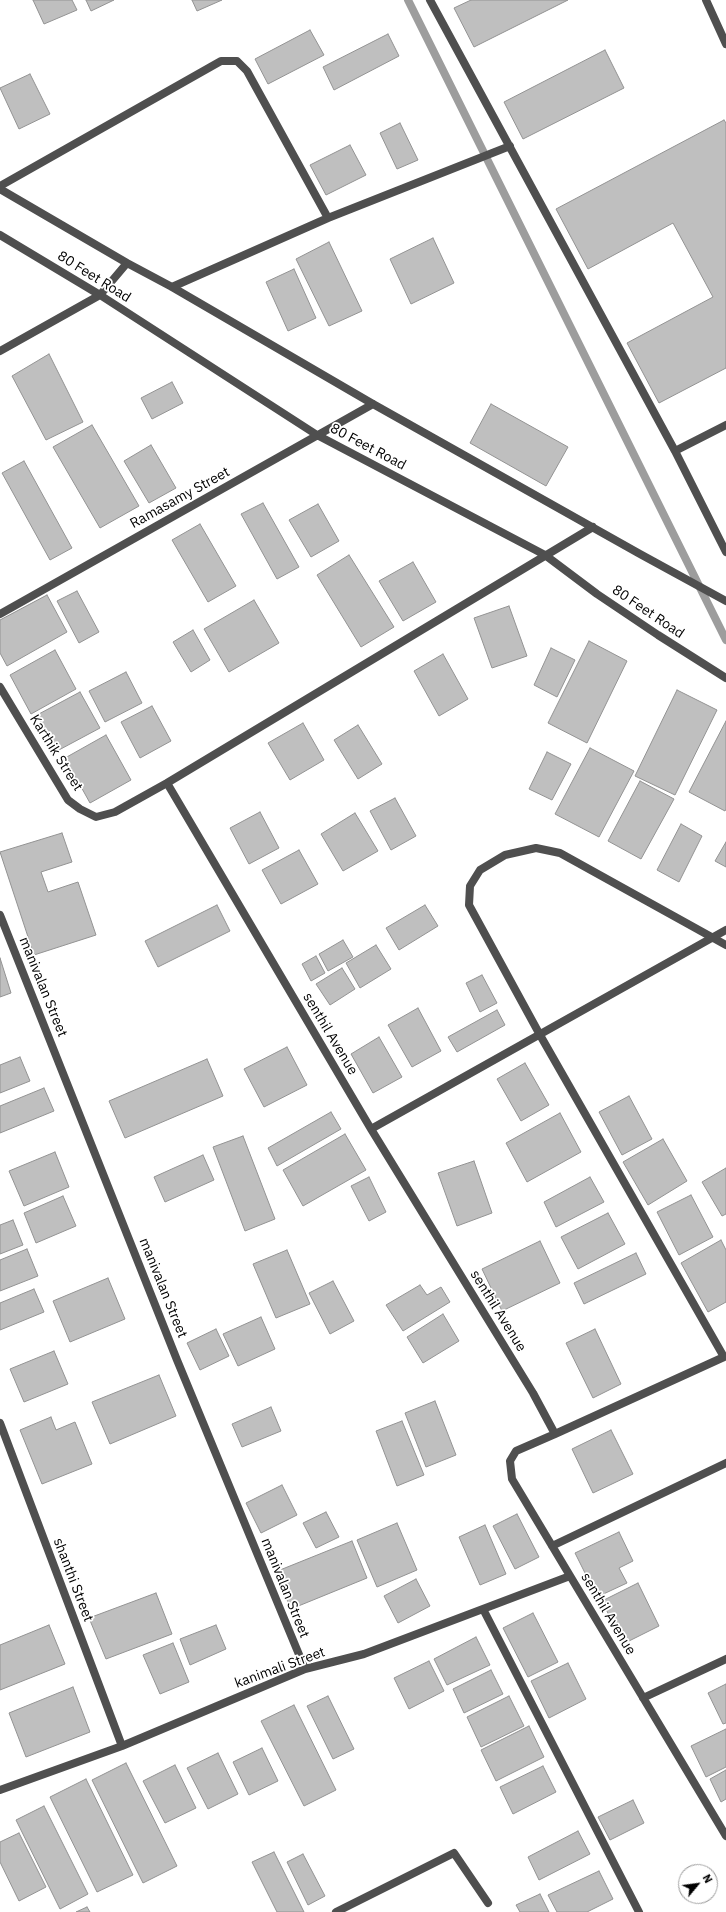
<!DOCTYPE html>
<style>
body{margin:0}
#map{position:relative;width:726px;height:1912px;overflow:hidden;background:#fff;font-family:"IBM Plex Sans",sans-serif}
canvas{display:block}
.north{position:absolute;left:678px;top:1864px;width:40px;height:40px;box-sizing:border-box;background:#fff;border:1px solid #999;border-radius:50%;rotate:61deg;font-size:11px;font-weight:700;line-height:16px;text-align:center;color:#000}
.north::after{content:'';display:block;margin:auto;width:14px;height:18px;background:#000;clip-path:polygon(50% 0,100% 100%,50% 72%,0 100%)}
</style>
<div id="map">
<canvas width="726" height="1912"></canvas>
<div class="north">N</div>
</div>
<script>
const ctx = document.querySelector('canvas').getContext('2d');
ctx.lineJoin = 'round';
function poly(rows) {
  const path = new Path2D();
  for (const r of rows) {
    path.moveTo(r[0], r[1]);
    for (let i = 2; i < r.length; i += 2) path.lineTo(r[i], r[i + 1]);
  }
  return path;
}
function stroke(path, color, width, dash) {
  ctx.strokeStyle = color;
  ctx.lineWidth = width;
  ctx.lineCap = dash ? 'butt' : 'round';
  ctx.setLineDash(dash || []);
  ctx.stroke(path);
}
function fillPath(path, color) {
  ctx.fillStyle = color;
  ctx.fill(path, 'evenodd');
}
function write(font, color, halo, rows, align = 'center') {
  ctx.font = font + ' "IBM Plex Sans",sans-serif';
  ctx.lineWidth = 3.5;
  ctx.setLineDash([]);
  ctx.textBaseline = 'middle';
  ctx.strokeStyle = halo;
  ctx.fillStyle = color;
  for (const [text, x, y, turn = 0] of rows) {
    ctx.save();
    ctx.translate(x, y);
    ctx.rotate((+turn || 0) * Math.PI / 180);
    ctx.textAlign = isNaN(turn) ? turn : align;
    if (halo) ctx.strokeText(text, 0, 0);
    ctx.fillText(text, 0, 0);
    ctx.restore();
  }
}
stroke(poly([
 [408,0,726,640]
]), '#9d9d9d', 8);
const building = poly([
 [33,0,72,0,77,10,44,24,33,0],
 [86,0,114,0,91,11,86,0],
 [192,0,222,0,197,11,192,0],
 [471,0,568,0,474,47,454,8,471,0],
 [310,30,324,55,268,84,255,59,310,30],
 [388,34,399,56,334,90,323,67,388,34],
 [605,50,624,88,523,139,504,102,605,50],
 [30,74,50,114,19,129,0,88,30,74],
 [724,120,726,123,726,368,659,403,627,343,713,297,673,223,588,269,556,209,724,120],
 [400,123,418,160,397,169,380,133,400,123],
 [350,145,366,175,326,195,310,165,350,145],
 [433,238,454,283,411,304,390,259,433,238],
 [329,242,362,311,329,326,296,259,329,242],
 [294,269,316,318,288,331,266,282,294,269],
 [49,354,83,422,46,440,12,376,49,354],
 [172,382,183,403,152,419,141,398,172,382],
 [491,404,568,447,546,486,470,443,491,404],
 [92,425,139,506,100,528,53,447,92,425],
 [151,445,176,488,149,503,124,461,151,445],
 [24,461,72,548,50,560,2,473,24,461],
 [263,503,299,567,277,579,241,514,263,503],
 [318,504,339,541,311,557,289,520,318,504],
 [200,524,236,586,208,602,172,540,200,524],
 [349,555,394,627,361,647,317,575,349,555],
 [413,562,436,602,403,621,379,581,413,562],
 [77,591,99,632,79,643,57,601,77,591],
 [47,595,67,632,7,666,0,653,0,620,47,595],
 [254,600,279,643,229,672,204,629,254,600],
 [509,606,527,656,492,668,474,618,509,606],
 [193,630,210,660,191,672,173,642,193,630],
 [589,641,627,661,587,743,548,723,589,641],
 [551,648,575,660,557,697,534,685,551,648],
 [55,650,76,689,31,714,10,675,55,650],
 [443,654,468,699,439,716,414,671,443,654],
 [126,672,142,703,105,722,89,691,126,672],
 [677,690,717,710,675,795,635,776,677,690],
 [80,692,100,728,57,751,37,715,80,692],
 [152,706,171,741,140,758,121,722,152,706],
 [726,721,726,809,725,811,689,792,726,721],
 [303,723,324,760,290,780,268,743,303,723],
 [358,725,382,764,358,779,334,740,358,725],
 [106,735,131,780,90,803,65,758,106,735],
 [590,748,634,771,599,837,555,814,590,748],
 [547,752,571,764,552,800,529,789,547,752],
 [640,781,674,799,641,859,608,841,640,781],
 [395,798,416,836,391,850,370,811,395,798],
 [260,812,279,848,249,864,230,828,260,812],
 [355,813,378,851,343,871,321,834,355,813],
 [681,824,702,836,679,882,657,870,681,824],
 [62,833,72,862,41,872,48,892,78,882,96,935,34,955,0,852,62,833],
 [726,842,726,867,715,861,726,842],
 [299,850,318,884,281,904,262,870,299,850],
 [217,905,230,931,158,967,145,941,217,905],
 [425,905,438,926,399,950,386,928,425,905],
 [343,940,353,957,328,971,319,954,343,940],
 [376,945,391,969,360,988,346,963,376,945],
 [316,956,325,973,311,981,302,964,316,956],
 [0,958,11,993,0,997,0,958],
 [342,968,355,989,330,1005,316,984,342,968],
 [482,975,497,1003,480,1012,466,983,482,975],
 [418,1008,441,1051,412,1067,388,1025,418,1008],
 [497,1010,505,1025,457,1052,448,1037,497,1010],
 [379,1037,402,1077,373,1093,351,1054,379,1037],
 [287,1047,307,1085,264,1107,244,1069,287,1047],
 [20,1057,30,1081,0,1093,0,1065,20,1057],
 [207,1059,223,1096,125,1138,109,1101,207,1059],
 [525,1063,549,1105,521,1121,497,1079,525,1063],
 [44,1088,54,1111,0,1133,0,1106,44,1088],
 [629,1096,652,1139,622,1155,599,1112,629,1096],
 [331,1112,341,1129,277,1166,268,1148,331,1112],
 [560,1113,581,1152,527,1182,506,1143,560,1113],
 [345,1134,366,1170,303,1206,283,1170,345,1134],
 [243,1136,275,1219,245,1231,213,1147,243,1136],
 [663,1139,687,1181,648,1205,623,1162,663,1139],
 [55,1152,69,1187,24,1206,9,1171,55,1152],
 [203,1155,214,1180,165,1202,154,1177,203,1155],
 [474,1161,492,1213,457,1226,438,1173,474,1161],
 [726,1168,726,1214,722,1216,702,1182,726,1168],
 [369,1177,386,1212,369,1221,351,1186,369,1177],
 [590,1177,604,1202,556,1227,544,1202,590,1177],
 [691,1195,713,1237,679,1255,657,1212,691,1195],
 [63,1196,76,1226,36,1243,24,1213,63,1196],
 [608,1213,625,1244,578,1269,561,1237,608,1213],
 [13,1220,23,1245,0,1254,0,1225,13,1220],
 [721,1240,726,1250,726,1302,708,1312,681,1263,721,1240],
 [540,1241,560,1283,502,1311,482,1269,540,1241],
 [27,1249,38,1276,0,1291,0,1260,27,1249],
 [287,1250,310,1304,276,1318,253,1264,287,1250],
 [636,1253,646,1274,584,1304,574,1283,636,1253],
 [108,1278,125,1319,70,1342,53,1301,108,1278],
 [333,1281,354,1321,330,1334,309,1293,333,1281],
 [420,1285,427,1295,441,1287,450,1302,403,1331,386,1305,420,1285],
 [34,1289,44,1312,0,1330,0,1303,34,1289],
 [443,1314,459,1341,423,1363,407,1337,443,1314],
 [261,1317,275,1349,238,1366,223,1334,261,1317],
 [216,1329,229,1356,200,1370,187,1343,216,1329],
 [595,1329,621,1384,593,1398,566,1343,595,1329],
 [54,1351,68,1384,24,1402,10,1369,54,1351],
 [159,1375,176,1416,110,1444,92,1402,159,1375],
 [435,1401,456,1455,426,1467,405,1413,435,1401],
 [271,1407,281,1431,242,1447,232,1424,271,1407],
 [51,1417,56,1430,75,1422,92,1464,42,1484,20,1430,51,1417],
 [402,1421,424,1475,397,1486,376,1431,402,1421],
 [611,1430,633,1474,593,1493,572,1449,611,1430],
 [282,1485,297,1515,261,1533,246,1503,282,1485],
 [326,1512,339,1537,316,1548,303,1523,326,1512],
 [517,1514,539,1557,515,1569,493,1526,517,1514],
 [397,1523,417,1570,377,1587,357,1540,397,1523],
 [485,1525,506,1574,480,1585,459,1537,485,1525],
 [619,1532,633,1561,619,1568,627,1583,597,1597,575,1553,619,1532],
 [352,1541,367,1578,291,1609,275,1572,352,1541],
 [416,1579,430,1606,398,1623,384,1596,416,1579],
 [638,1583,659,1626,623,1644,602,1601,638,1583],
 [156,1593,172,1634,106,1659,89,1618,156,1593],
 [533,1613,558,1662,528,1677,503,1628,533,1613],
 [49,1625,65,1664,0,1690,0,1645,49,1625],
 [216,1625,226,1649,190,1665,180,1639,216,1625],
 [476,1637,490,1665,447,1685,434,1659,476,1637],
 [173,1643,189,1682,160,1694,143,1655,173,1643],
 [429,1661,444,1691,409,1709,394,1678,429,1661],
 [568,1663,586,1699,549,1718,531,1681,568,1663],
 [491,1670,503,1694,464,1713,453,1689,491,1670],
 [726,1684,726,1723,723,1724,708,1693,726,1684],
 [73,1687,90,1732,26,1757,9,1713,73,1687],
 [328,1696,354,1749,333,1759,307,1706,328,1696],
 [509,1696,524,1726,481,1747,467,1717,509,1696],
 [294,1705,336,1790,304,1806,261,1721,294,1705],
 [529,1726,544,1757,496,1781,481,1750,529,1726],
 [726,1729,726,1767,706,1777,691,1746,726,1729],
 [262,1748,278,1781,249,1795,233,1762,262,1748],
 [218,1753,238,1794,208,1809,187,1768,218,1753],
 [126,1763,177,1866,143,1883,92,1780,126,1763],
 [175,1765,196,1808,165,1823,143,1781,175,1765],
 [543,1766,556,1792,513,1814,500,1787,543,1766],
 [726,1770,726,1799,721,1802,710,1779,726,1770],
 [86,1779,133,1875,97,1892,50,1797,86,1779],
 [633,1800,644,1823,610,1840,598,1817,633,1800],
 [44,1806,88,1894,60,1909,16,1820,44,1806],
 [578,1831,590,1854,539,1880,528,1857,578,1831],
 [19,1833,46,1887,19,1901,0,1862,0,1842,19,1833],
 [274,1852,304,1912,277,1912,252,1862,274,1852],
 [303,1854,325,1896,308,1905,287,1862,303,1854],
 [599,1871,613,1899,587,1912,557,1912,548,1895,599,1871],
 [540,1894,549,1912,520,1912,516,1905,540,1894],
 [87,1907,90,1912,76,1912,87,1907]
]);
fillPath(building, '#bfbfbf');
stroke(building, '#939393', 1);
stroke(poly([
 [430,0,675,451,726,552],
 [706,0,726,44],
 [0,186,221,61,237,61,247,71,328,218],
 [0,189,127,263,172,287,373,404,640,554,726,601],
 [0,235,100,295,317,435,545,555,597,594,658,635,726,678],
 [172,287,328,218,510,146],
 [0,351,100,295,127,263],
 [675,451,726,425],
 [0,614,373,404],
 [0,687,68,800,80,809,96,817,115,812,167,783,593,527],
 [167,783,371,1129,533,1393,555,1434,516,1451,510,1461,512,1479,726,1836],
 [0,915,177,1360,305,1669],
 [371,1129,726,930],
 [0,1423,122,1746],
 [555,1434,724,1357,540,1035,469,905,470,886,480,870,505,855,536,848,560,853,726,945],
 [552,1546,726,1463],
 [483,1609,639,1912],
 [643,1698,726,1659],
 [0,1790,122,1746,305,1669,364,1654,570,1576],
 [336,1912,454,1853,488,1903]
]), '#4f4f4f', 8);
write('14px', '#000', '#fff', [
 ["80 Feet Road",94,277,32],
 ["80 Feet Road",368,447,28],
 ["Ramasamy Street",180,498,-29],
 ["80 Feet Road",648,612,34],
 ["Karthik Street",56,753,58],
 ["manivalan Street",43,987,68],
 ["senthil Avenue",330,1034,59],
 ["manivalan Street",163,1288,68],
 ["senthil Avenue",498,1311,58],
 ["shanthi Street",73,1580,69],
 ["manivalan Street",285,1588,68],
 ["senthil Avenue",608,1614,59],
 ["kanimali Street",280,1668,-20]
]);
</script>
